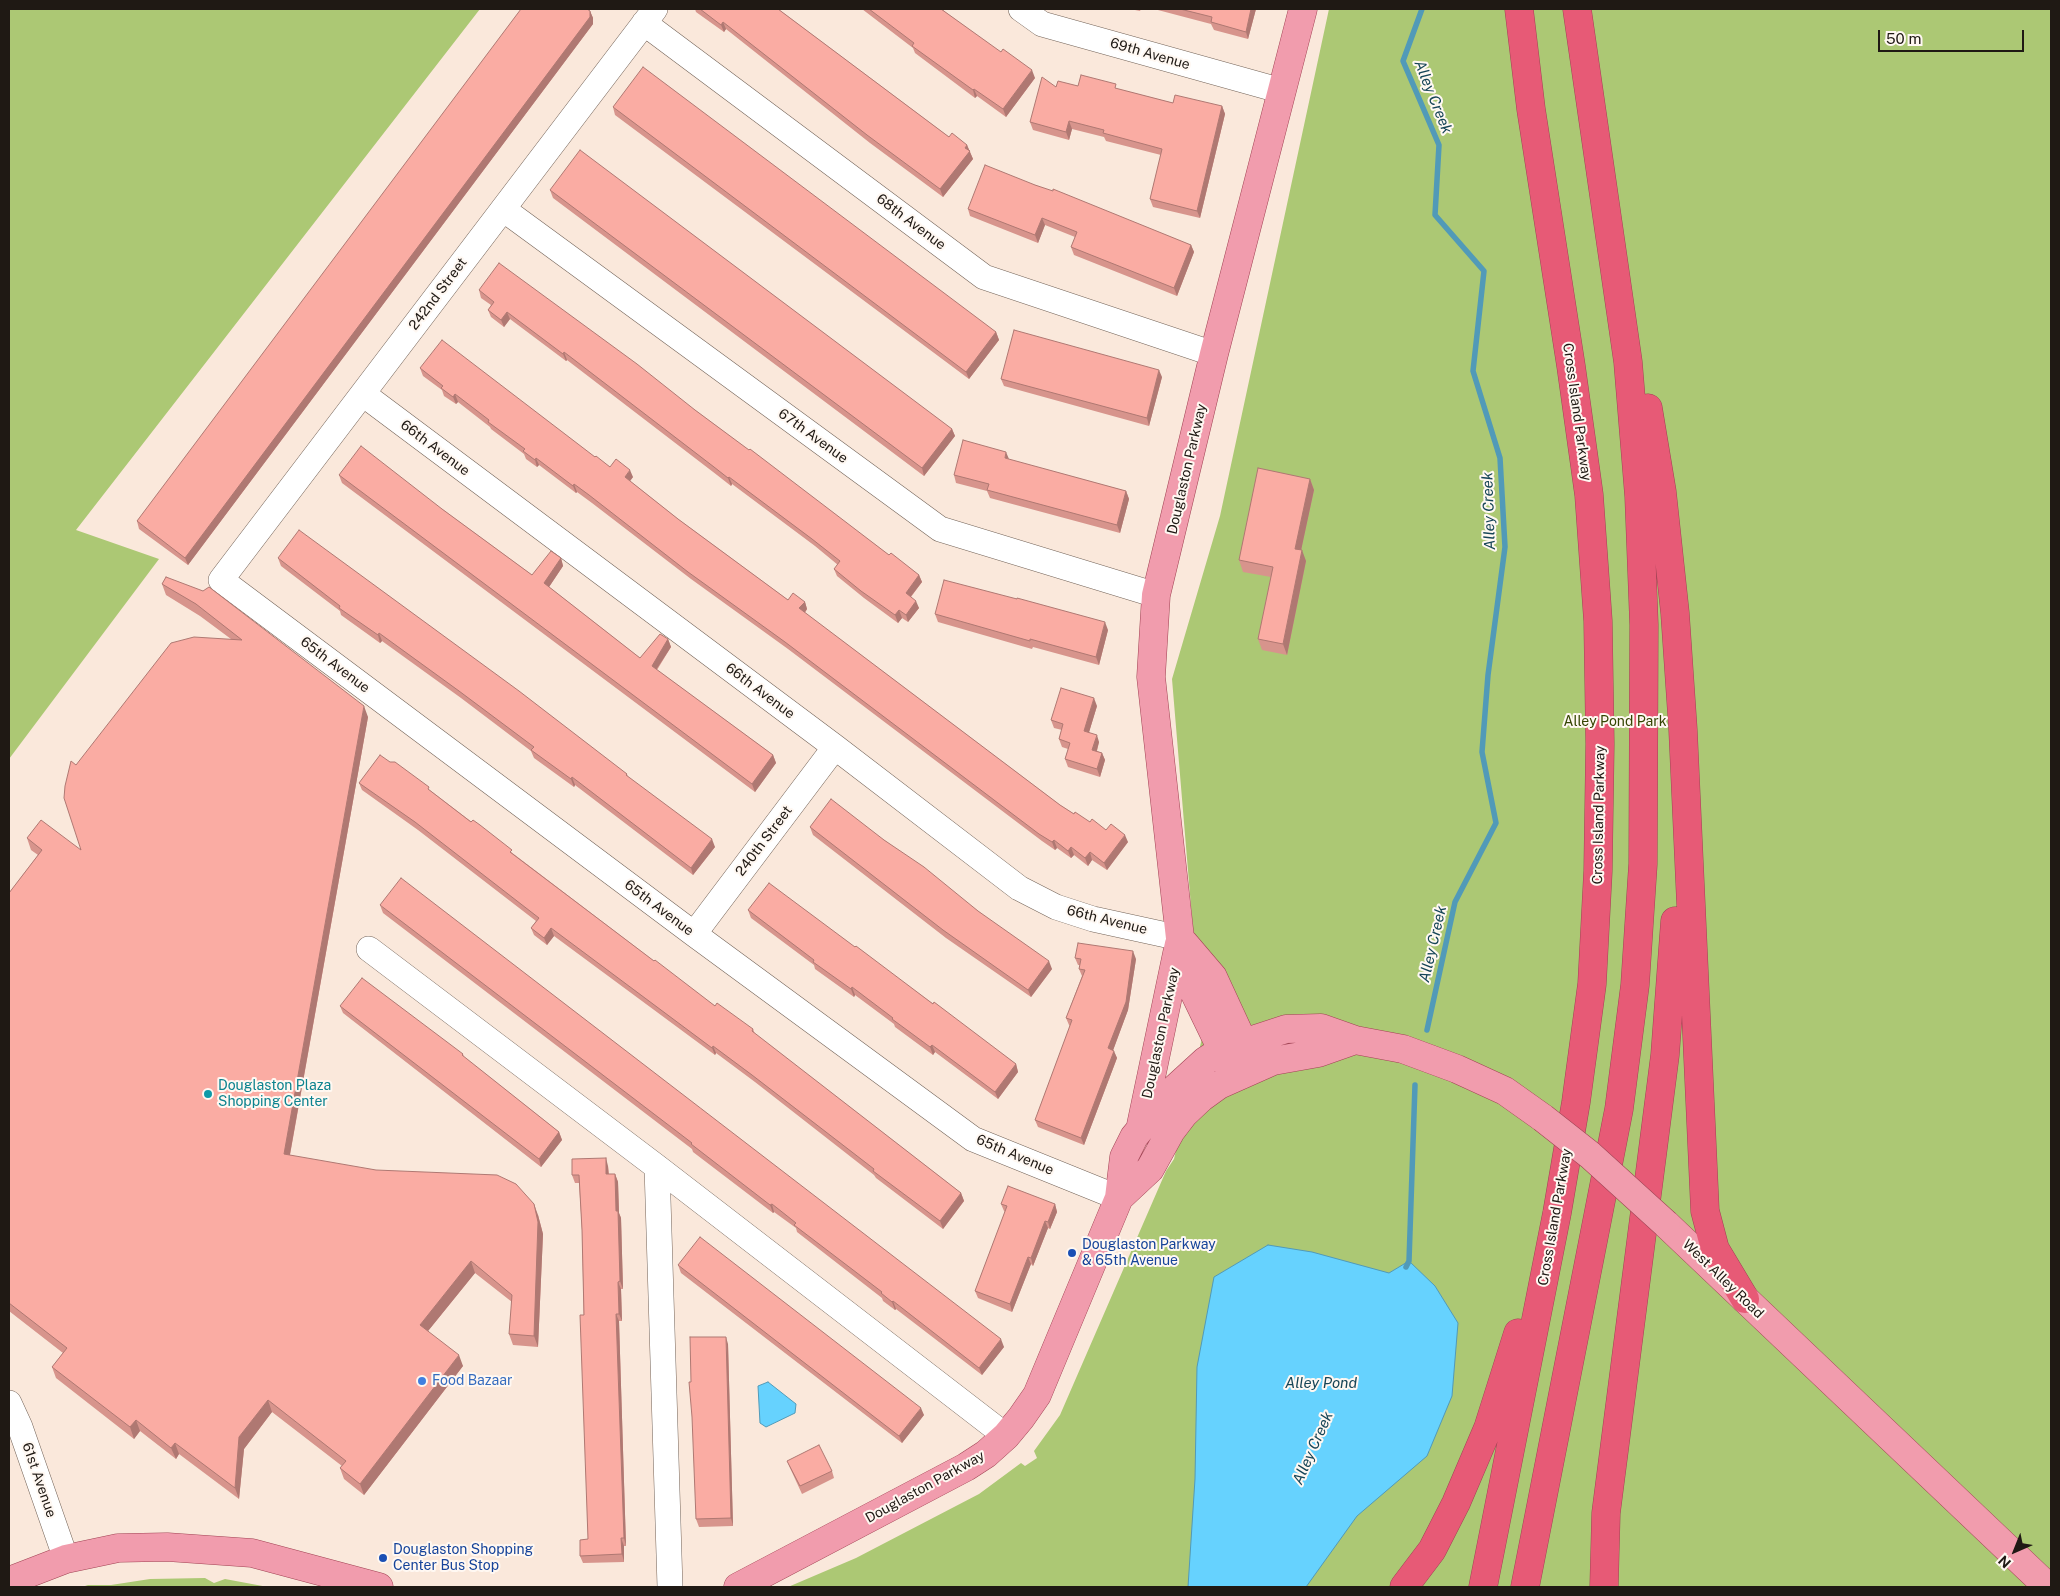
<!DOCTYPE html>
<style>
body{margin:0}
#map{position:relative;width:2060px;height:1596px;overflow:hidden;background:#fae8db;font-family:"Public Sans",sans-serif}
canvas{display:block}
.frame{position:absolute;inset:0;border:10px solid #1f1914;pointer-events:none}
.north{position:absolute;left:1990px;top:1526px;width:50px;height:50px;-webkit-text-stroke:4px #fff8f2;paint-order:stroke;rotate:224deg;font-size:14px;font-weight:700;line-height:20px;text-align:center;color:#1f1914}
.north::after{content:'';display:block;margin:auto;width:18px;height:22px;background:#1f1914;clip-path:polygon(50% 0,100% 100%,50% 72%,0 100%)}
.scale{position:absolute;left:1878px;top:30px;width:146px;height:22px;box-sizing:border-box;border:2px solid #1f1914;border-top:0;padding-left:6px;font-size:15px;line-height:18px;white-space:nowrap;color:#1f1914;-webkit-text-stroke:4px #fff8f2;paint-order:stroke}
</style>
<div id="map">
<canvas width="2060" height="1596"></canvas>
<div class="frame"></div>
<div class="north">N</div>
<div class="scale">50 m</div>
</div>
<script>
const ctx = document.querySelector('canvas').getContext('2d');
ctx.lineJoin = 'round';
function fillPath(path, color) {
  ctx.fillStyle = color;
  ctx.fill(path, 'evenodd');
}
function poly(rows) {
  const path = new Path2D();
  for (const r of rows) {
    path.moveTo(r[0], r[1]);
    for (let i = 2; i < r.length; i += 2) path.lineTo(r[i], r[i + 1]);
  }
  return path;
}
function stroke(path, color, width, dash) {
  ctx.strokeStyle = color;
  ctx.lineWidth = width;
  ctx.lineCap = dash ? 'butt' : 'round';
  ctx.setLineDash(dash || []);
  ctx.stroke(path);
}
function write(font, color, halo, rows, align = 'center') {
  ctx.font = font + ' "Public Sans",sans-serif';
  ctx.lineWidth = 4;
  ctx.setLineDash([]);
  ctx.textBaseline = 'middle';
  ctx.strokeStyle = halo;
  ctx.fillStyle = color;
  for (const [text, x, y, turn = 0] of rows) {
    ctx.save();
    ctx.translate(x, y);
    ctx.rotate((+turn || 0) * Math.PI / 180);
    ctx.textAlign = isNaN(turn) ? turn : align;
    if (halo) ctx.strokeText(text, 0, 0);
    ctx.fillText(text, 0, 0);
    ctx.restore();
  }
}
fillPath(poly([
 [9,9,480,9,76,530,159,559,9,759],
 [1329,9,2051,9,2051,1587,788,1587,856,1558,979,1494,1021,1463,1025,1466,1037,1458,1034,1451,1060,1415,1166,1171,1174,1159,1202,1038,1172,679,1220,516],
 [205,1578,214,1583,225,1579,268,1587,82,1587,88,1585,111,1585,150,1579]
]), '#acc874');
const water = poly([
 [1268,1245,1312,1252,1389,1273,1409,1261,1435,1286,1458,1323,1452,1396,1427,1456,1357,1516,1306,1587,1188,1587,1195,1479,1197,1367,1214,1277,1268,1245],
 [768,1382,796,1404,795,1413,766,1427,760,1423,758,1386,768,1382]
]);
fillPath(water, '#66d2fe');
stroke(water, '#519ab8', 1);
stroke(poly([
 [1422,9,1403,61,1439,145,1435,215,1484,271,1473,371,1500,458,1505,547,1488,675,1482,752,1496,823,1455,902,1427,1030],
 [1406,1267,1409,1261,1415,1085]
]), '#519ab8', 5.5);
const minor = poly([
 [655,9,221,580,694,934,973,1139,1119,1198],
 [1021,9,1042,24,1282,91],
 [644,23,984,277,1214,354],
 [503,209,940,529,1156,595],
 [363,394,835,747,1019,888,1056,907,1093,919,1180,938],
 [694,934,835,747],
 [369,949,657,1167,1006,1436],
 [657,1167,670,1587],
 [9,1403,20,1427,66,1559]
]);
const major = poly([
 [1184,943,1213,977,1243,1042,1249,1060],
 [1233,1078,1222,1050,1193,990,1180,938,1151,677,1156,595,1214,354,1303,9],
 [1141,1125,1179,944],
 [1119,1198,1150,1169,1171,1131,1184,1114,1201,1098,1219,1085,1273,1061,1318,1053,1355,1040],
 [1666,1224,2048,1587],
 [9,1581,66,1559,118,1548,167,1547,252,1553,379,1587],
 [738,1587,966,1467,986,1454,1006,1436,1021,1418,1037,1395,1119,1198,1124,1157,1134,1137,1170,1093,1205,1061,1222,1050,1286,1029,1321,1028,1355,1040,1403,1049,1457,1069,1505,1091,1543,1118]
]);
const highway = poly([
 [1648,408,1662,492,1675,613,1683,730,1705,1211,1715,1249,1745,1299],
 [1404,1587,1432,1550,1456,1503,1488,1428,1518,1333],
 [1483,1587,1557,1213,1576,1102,1592,984,1598,871,1600,744,1598,621,1589,495,1571,366,1531,109,1519,9],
 [1525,1587,1619,1109,1635,985,1643,864,1644,625,1639,496,1628,362,1577,9],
 [1604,1587,1606,1513,1665,1055,1675,921]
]);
stroke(minor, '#746459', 26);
stroke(major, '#a14354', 29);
stroke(highway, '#a14354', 29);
stroke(minor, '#fff', 25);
stroke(major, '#f19cad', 28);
stroke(highway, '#e75a76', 28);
const majorBridge = poly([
 [1543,1118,1590,1155,1666,1224]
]);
stroke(majorBridge, '#a14354', 29, []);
stroke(majorBridge, '#f19cad', 28);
fillPath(poly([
 [695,9,778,9,949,137,967,145,973,159,943,197,870,143,726,29,724,32,696,12],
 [862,9,943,9,944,11,1035,78,1006,117,977,96,975,98,915,53,913,48],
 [1130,9,1141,9,1140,11],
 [1154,9,1256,9,1248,39,1214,30,1211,24],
 [590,11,593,18,593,24,188,565,139,529,137,521],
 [1078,86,1118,89,1173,103,1222,106,1225,114,1200,218,1153,207,1150,199,1161,155,1106,141,1104,137,1072,129,1069,140,1033,130,1030,122,1056,87],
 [613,107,996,332,999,340,969,379,615,115],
 [1035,185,1191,245,1194,252,1177,296,1074,255,1071,247,1075,237,1045,225,1038,243,970,216,968,209],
 [550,190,952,429,955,436,924,476,553,198],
 [479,290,695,410,889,555,919,575,922,582,911,597,919,608,908,622,902,618,898,623,864,598,837,576,834,569,838,565,815,546,732,484,731,486,717,475,567,360,566,361,510,319,504,327,491,317,488,310,491,305,481,298],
 [420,368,595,457,610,467,633,477,630,481,678,519,788,600,805,602,807,609,805,613,1060,805,1074,814,1106,830,1128,842,1107,870,1092,860,1088,866,1074,855,1071,858,1057,848,1055,850,1042,841,788,649,691,579,592,503,577,492,576,493,539,465,537,467,526,459,524,454,491,429,490,427,458,402,456,404,444,396,442,390,423,376],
 [1162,377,1149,426,1004,386,1001,379],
 [1009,460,1126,491,1129,499,1120,533,990,498,987,491,956,483,954,475],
 [339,475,442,509,532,575,561,558,563,566,549,587,640,658,668,639,671,647,657,670,773,755,776,763,755,792,342,483],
 [1310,479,1314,490,1301,550,1306,561,1287,655,1262,650,1258,639,1271,577,1243,572,1239,560],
 [278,558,627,774,628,777,715,847,693,875,575,785,574,787,534,758,531,751,461,698,382,641,380,643,341,615,340,611,281,566],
 [166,577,368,717,290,1155,538,1215,543,1234,538,1347,513,1345,509,1334,512,1302,475,1273,428,1331,463,1366,364,1495,344,1479,340,1468,342,1466,272,1412,244,1449,239,1499,179,1454,176,1459,140,1431,134,1439,56,1378,52,1367,63,1353,9,1311,9,893,38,855,31,850,27,838,81,850,76,765,231,639,200,616,166,595,162,584],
 [935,614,1108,630,1099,665,1033,647,1032,649,938,622],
 [1097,706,1089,732,1099,742,1097,751,1102,753,1105,760,1100,777,1068,767,1065,759,1068,749,1062,747,1059,739,1062,730,1054,728,1051,720],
 [390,762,431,791,654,961,715,1006,753,1029,755,1034,961,1193,964,1201,943,1229,876,1178,874,1175,755,1082,716,1053,715,1055,554,936,547,945,534,935,531,928,536,921,418,830,362,790,359,783],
 [810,827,884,840,978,911,1052,969,1031,997,946,938,813,835],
 [380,905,1004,1347,982,1375,896,1309,895,1310,883,1301,882,1298,797,1232,796,1228,774,1212,773,1213,693,1152,692,1149,383,913],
 [748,910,855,947,1016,1064,1018,1072,998,1099,935,1052,933,1055,895,1027,894,1024,855,995,854,997,815,969,814,965,751,918],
 [1075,958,1136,959,1128,1010,1113,1050,1117,1058,1084,1145,1038,1127,1035,1120,1070,1026,1069,1025,1066,1018,1082,976,1079,969,1080,965,1078,965],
 [340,1006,463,1054,464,1057,559,1132,562,1140,541,1167,343,1013],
 [608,1166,609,1174,615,1174,618,1182,619,1213,621,1218,623,1289,621,1289,622,1321,619,1321,626,1546,624,1546,624,1562,583,1563,580,1556,588,1539,582,1230,579,1183,575,1183,572,1175],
 [1001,1204,1055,1204,1057,1212,1050,1229,1048,1228,1033,1266,1031,1264,1012,1312,978,1298,975,1291,1005,1212,1004,1211],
 [678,1265,924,1415,902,1443,681,1273],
 [728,1344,733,1526,699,1527,696,1519],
 [787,1461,832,1471,834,1478,802,1494,790,1468]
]), '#d7948c');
fillPath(poly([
 [1251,9,1256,9,1248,39,1246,32],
 [590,11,593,18,593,24,188,565,185,558],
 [723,22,726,29,724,32,721,25],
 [1032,70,1035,78,1006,117,1003,109],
 [974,89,977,96,975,98,973,90],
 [1222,106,1225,114,1200,218,1197,211],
 [1069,121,1072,129,1069,140,1066,132],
 [967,145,973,159,943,197,940,189],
 [1042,218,1045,225,1038,243,1035,235],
 [1191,245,1194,252,1177,296,1174,288],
 [507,312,510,319,504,327,501,320],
 [996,332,999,340,969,379,966,372],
 [564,352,567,360,566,361,563,354],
 [1159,370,1162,377,1149,426,1147,418],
 [455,394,458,402,456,404,453,397],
 [952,429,955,436,924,476,922,468],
 [1006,452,1009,459,1005,458],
 [536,458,539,465,537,467,535,460],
 [630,470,633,477,627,485,625,477],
 [729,477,732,484,731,486,728,478],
 [1310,479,1314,490,1299,560,1295,549],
 [574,484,577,492,576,493,573,486],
 [1126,491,1129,499,1120,533,1117,525],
 [1302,550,1306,561,1287,655,1283,644],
 [561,558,563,566,547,590,544,583],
 [919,575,922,582,908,600,906,593],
 [916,601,919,608,908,622,906,615],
 [805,602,807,609,802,616,799,608],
 [899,610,902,618,898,623,895,615],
 [1105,622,1108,630,1099,665,1096,657],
 [379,633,382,641,380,643,378,635],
 [668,639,671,647,654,673,652,666],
 [1094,698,1097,706,1087,739,1084,731],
 [364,706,368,717,288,1165,284,1154],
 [1097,735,1099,742,1095,757,1092,750],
 [1102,753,1105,760,1100,777,1097,769],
 [773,755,776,763,755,792,752,784],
 [572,777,575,785,574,787,571,779],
 [1125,835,1128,842,1107,870,1104,863],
 [712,839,715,847,693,875,691,868],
 [1054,840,1057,848,1055,850,1052,842],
 [1071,847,1074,855,1071,858,1068,851],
 [1090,852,1092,860,1088,866,1085,858],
 [551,928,554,936,547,945,544,938],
 [1133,951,1136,959,1128,1010,1111,1056,1108,1048],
 [1049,961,1052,969,1031,997,1028,990],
 [852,987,855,995,854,997,851,989],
 [932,1045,935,1052,933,1055,930,1047],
 [713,1046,716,1053,715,1055,712,1048],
 [1114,1051,1117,1058,1084,1145,1081,1138],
 [1016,1064,1018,1072,998,1099,995,1092],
 [559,1132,562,1140,541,1167,539,1159],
 [606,1158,608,1166,609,1182,606,1174],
 [615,1174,618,1182,619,1213,621,1218,623,1289,620,1281,616,1211],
 [961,1193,964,1201,943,1229,940,1221],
 [534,1204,538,1215,543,1234,538,1347,534,1336],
 [772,1204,774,1212,773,1213,770,1205],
 [1055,1204,1057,1212,1050,1229,1048,1222],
 [1045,1221,1048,1228,1033,1266,1031,1258],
 [1028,1257,1031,1264,1012,1312,1010,1304],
 [471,1261,475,1273,424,1336,420,1325],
 [618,1282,621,1289,622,1321,619,1314],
 [893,1301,896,1309,895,1310,892,1302],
 [616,1314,619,1321,626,1546,624,1538],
 [726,1337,728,1344,733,1526,731,1518],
 [1001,1339,1004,1347,982,1375,979,1368],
 [459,1355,463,1366,364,1495,360,1484],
 [268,1400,272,1412,244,1449,239,1499,235,1488,239,1437],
 [921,1408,924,1415,902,1443,899,1436],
 [136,1420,140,1431,134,1439,130,1427],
 [175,1443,179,1454,176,1459,171,1448],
 [621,1538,624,1546,624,1562,622,1554]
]), '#af7872');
const building = poly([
 [521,9,587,9,590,11,590,17,185,558,137,521,521,9],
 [700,9,778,9,949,137,952,133,967,145,965,148,970,151,940,189,867,135,723,22,721,25,700,9],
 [869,9,941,9,1001,52,1003,49,1032,70,1003,109,974,89,973,90,912,46,914,43,869,9],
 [1180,9,1251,9,1246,32,1211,22,1212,17,1180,9],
 [643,67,996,332,966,372,613,107,643,67],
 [1081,75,1116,84,1115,88,1173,103,1175,95,1222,106,1197,211,1150,199,1162,149,1103,133,1104,130,1069,121,1066,132,1030,122,1042,77,1056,87,1058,81,1078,86,1081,75],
 [580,150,952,429,922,468,550,190,580,150],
 [985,165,1035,185,1053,191,1053,189,1191,245,1174,288,1071,247,1077,232,1042,218,1035,235,968,209,985,165],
 [499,263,637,364,695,410,749,450,750,449,889,555,891,553,919,575,906,593,916,601,906,615,899,610,895,615,861,591,834,569,840,561,812,539,729,477,728,478,714,467,564,352,563,354,507,312,501,320,488,310,494,302,479,290,499,263],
 [1014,330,1159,370,1147,418,1001,379,1014,330],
 [442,340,595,457,596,456,610,467,616,459,630,470,625,477,678,519,788,600,793,593,805,602,799,608,1060,805,1074,814,1075,812,1090,822,1092,819,1106,830,1111,824,1125,835,1104,863,1090,852,1085,858,1071,847,1068,851,1054,840,1052,842,1039,834,785,642,688,572,589,495,574,484,573,486,536,458,535,460,523,451,525,449,488,422,489,420,455,394,453,397,441,388,443,386,420,368,442,340],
 [963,440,1006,452,1005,458,1126,491,1117,525,987,490,989,484,954,475,963,440],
 [361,446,442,509,532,575,551,551,561,558,544,583,640,658,660,634,668,639,652,666,773,755,752,784,339,475,361,446],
 [1258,468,1310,479,1295,549,1302,550,1283,644,1258,639,1273,567,1239,560,1258,468],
 [299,530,519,691,627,774,626,775,712,839,691,868,572,777,571,779,531,750,534,747,459,691,379,633,378,635,339,608,340,606,278,558,299,530],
 [166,577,203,591,209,587,364,706,284,1154,376,1170,497,1175,516,1184,534,1204,538,1222,534,1336,509,1334,512,1295,471,1261,420,1325,459,1355,360,1484,340,1468,346,1461,268,1400,239,1437,235,1488,175,1443,171,1448,136,1420,130,1427,52,1367,67,1348,9,1303,9,893,42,850,27,838,41,820,81,850,64,798,65,786,71,761,76,765,171,643,194,637,242,640,196,604,162,584,166,577],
 [944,580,1017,599,1017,598,1105,622,1096,657,1030,639,1030,641,935,614,944,580],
 [1061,688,1094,698,1084,731,1097,735,1092,750,1102,753,1097,769,1065,759,1070,743,1059,739,1063,724,1051,720,1061,688],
 [380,755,390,762,395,762,429,787,428,789,471,822,473,820,480,825,512,850,510,852,654,961,655,960,715,1006,717,1003,753,1029,752,1031,961,1193,940,1221,873,1171,874,1169,752,1075,713,1046,712,1048,551,928,544,938,531,928,539,918,415,822,359,783,380,755],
 [831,799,884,840,924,867,978,911,1049,961,1028,990,943,930,810,827,831,799],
 [401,878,1001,1339,979,1368,893,1301,892,1302,881,1293,882,1292,794,1225,796,1223,772,1204,770,1205,691,1144,692,1143,380,905,401,878],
 [769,883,855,947,856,946,933,1004,934,1002,1016,1064,995,1092,932,1045,930,1047,892,1019,893,1018,852,987,851,989,813,962,814,960,748,910,769,883],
 [1078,943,1133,951,1126,1002,1108,1048,1114,1051,1081,1138,1035,1120,1072,1020,1066,1018,1085,970,1079,969,1081,959,1075,958,1078,943],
 [362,978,463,1054,462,1055,559,1132,539,1159,340,1006,362,978],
 [606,1158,606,1174,615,1174,616,1211,618,1211,620,1281,618,1282,619,1314,616,1314,624,1538,621,1538,622,1554,580,1556,580,1540,588,1539,580,1315,584,1315,582,1230,579,1175,572,1175,572,1159,606,1158],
 [1008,1186,1055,1204,1048,1222,1045,1221,1031,1258,1028,1257,1010,1304,975,1291,1007,1206,1001,1204,1008,1186],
 [700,1237,921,1408,899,1436,678,1265,700,1237],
 [690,1337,726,1337,731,1518,696,1519,692,1417,689,1382,691,1382,690,1337],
 [819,1445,832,1471,800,1486,787,1461,819,1445]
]);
fillPath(building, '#faaca3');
stroke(building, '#af7872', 1);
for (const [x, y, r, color] of [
 [208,1094,5,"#0f9aa8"],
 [1072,1253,5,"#1a4fb4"],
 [422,1381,5,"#3f7fe0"],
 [383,1558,5,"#1a4fb4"]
]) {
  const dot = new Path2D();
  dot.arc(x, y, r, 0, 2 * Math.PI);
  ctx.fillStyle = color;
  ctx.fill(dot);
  stroke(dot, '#fff8f2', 2);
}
write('14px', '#1f1914', '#fff8f2', [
 ["69th Avenue",1150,54,16],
 ["68th Avenue",911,222,37],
 ["242nd Street",438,294,-53],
 ["Cross Island Parkway",1577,412,82],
 ["67th Avenue",813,436,36],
 ["66th Avenue",435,448,37],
 ["Douglaston Parkway",1187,469,-77],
 ["65th Avenue",335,665,37],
 ["66th Avenue",760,691,37],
 ["Cross Island Parkway",1599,815,-89],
 ["240th Street",764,841,-53],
 ["65th Avenue",659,908,37],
 ["66th Avenue",1107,920,14],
 ["Douglaston Parkway",1161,1033,-78],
 ["65th Avenue",1015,1155,23],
 ["Cross Island Parkway",1555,1217,-80],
 ["West Alley Road",1723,1279,44],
 ["61st Avenue",39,1480,71],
 ["Douglaston Parkway",925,1487,-29]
]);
write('14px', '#354503', '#fff8f2', [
 ["Alley Pond Park",1615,722]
]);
write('14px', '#0d838f', '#fff8f2', [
 ["Douglaston Plaza",218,1086],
 ["Shopping Center",218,1102]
], 'left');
write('14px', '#164399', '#fff8f2', [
 ["Douglaston Parkway",1082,1245],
 ["& 65th Avenue",1082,1261],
 ["Douglaston Shopping",393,1550],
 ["Center Bus Stop",393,1566]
], 'left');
write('14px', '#366cbe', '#fff8f2', [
 ["Food Bazaar",432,1381]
], 'left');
write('italic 15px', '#164557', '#fff8f2', [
 ["Alley Creek",1433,97,68],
 ["Alley Creek",1489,511,-92],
 ["Alley Creek",1433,944,-77],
 ["Alley Pond",1321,1383],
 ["Alley Creek",1313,1448,-66]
]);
</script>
